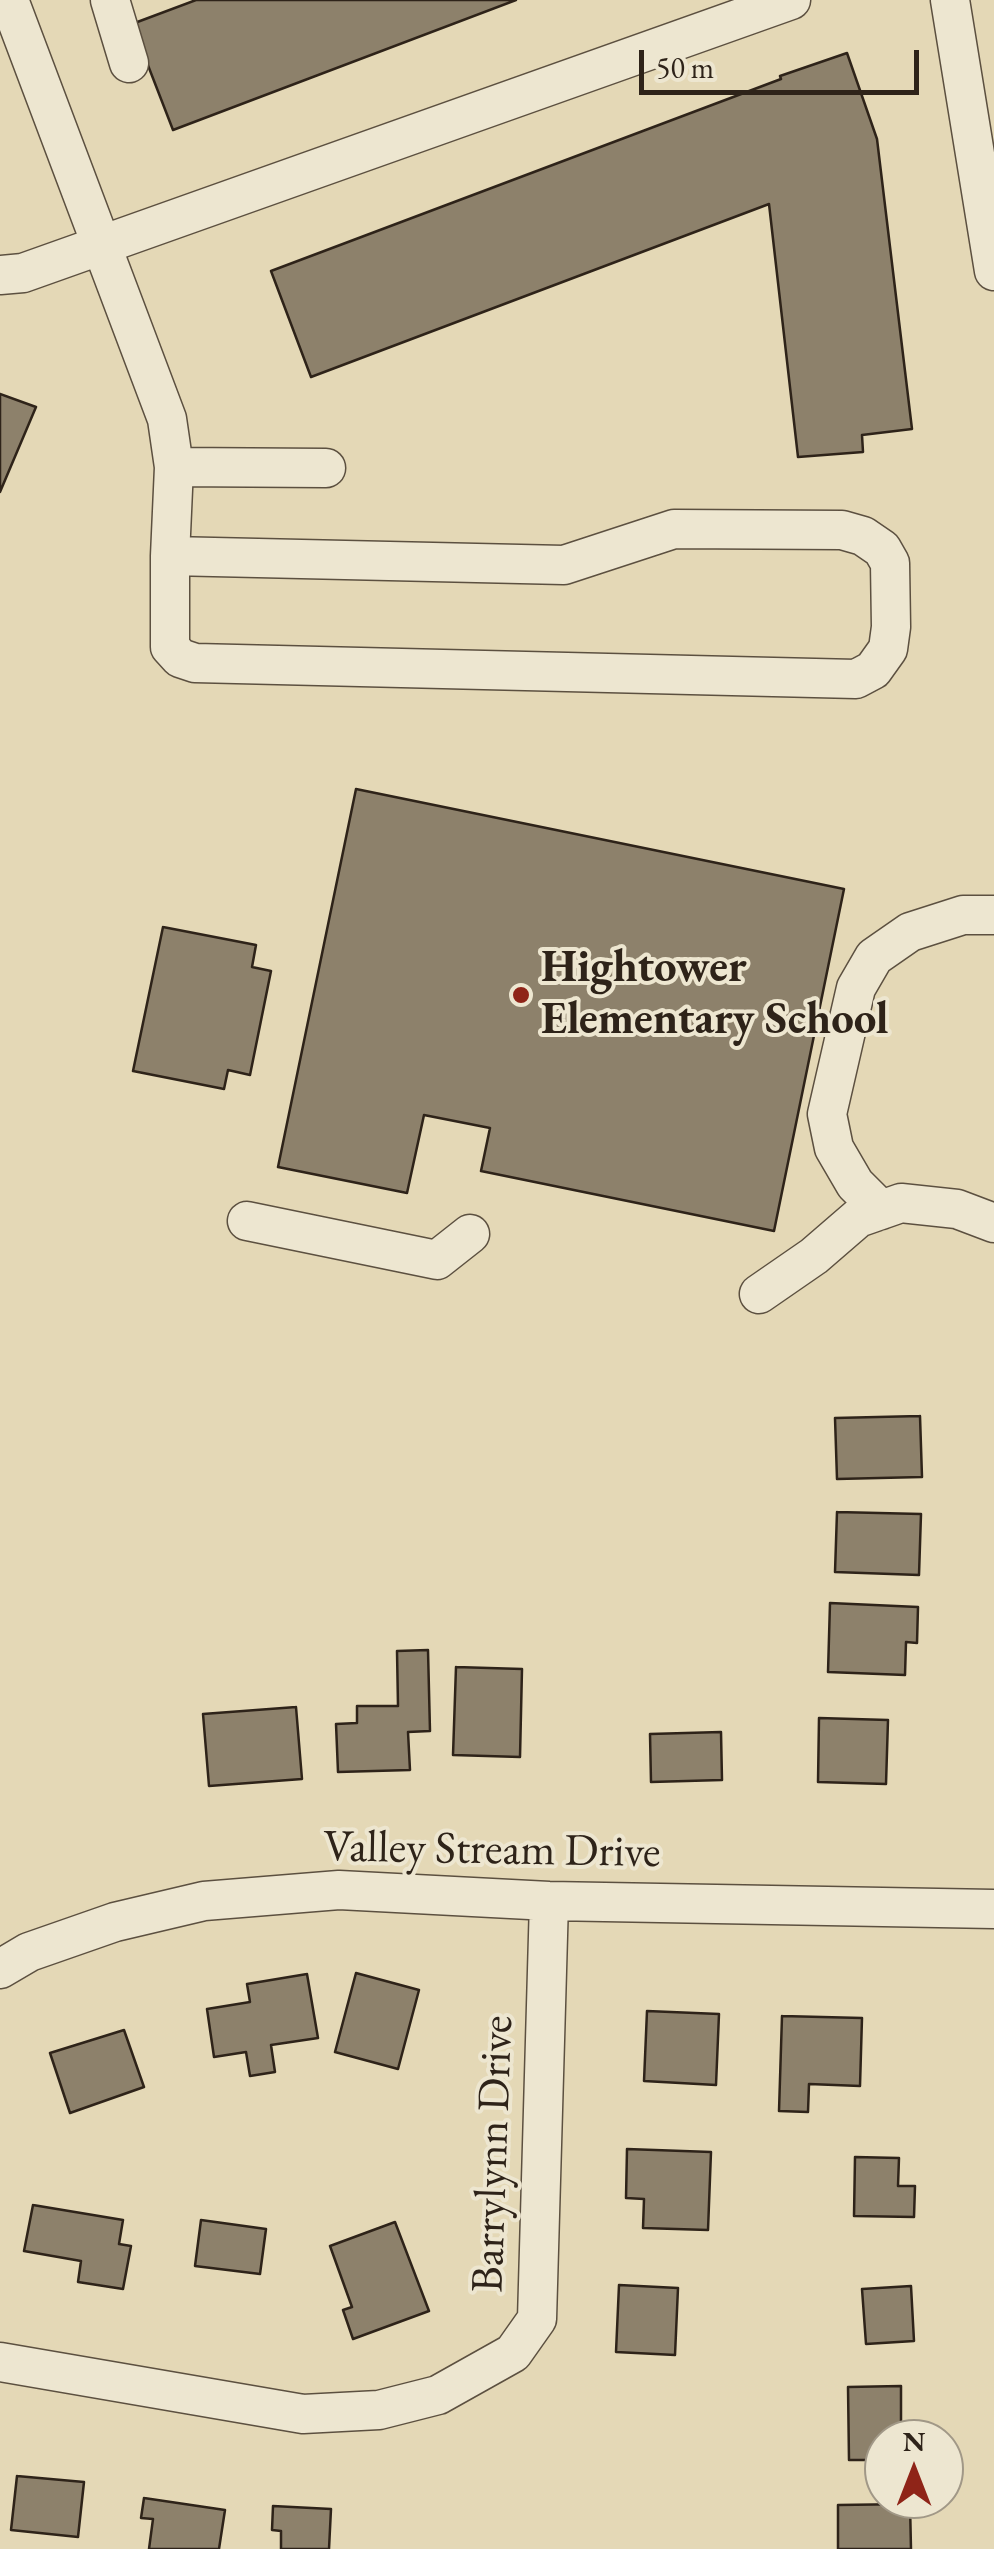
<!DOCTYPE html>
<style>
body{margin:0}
#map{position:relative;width:994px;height:2549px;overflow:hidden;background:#e4d8b6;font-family:"EB Garamond",serif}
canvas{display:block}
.north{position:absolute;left:864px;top:2419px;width:100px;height:100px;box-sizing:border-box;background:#ede6d0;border:2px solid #a19887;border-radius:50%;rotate:0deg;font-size:28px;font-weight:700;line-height:40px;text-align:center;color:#2e2319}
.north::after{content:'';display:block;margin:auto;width:35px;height:45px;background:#8f2418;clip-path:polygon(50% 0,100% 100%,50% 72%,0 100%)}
.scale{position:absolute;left:639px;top:50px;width:280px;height:45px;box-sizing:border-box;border:5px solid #2e2319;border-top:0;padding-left:12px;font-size:30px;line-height:35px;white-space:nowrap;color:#2e2319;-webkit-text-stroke:8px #ede6d0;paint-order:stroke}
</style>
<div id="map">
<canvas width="994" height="2549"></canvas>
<div class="north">N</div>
<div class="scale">50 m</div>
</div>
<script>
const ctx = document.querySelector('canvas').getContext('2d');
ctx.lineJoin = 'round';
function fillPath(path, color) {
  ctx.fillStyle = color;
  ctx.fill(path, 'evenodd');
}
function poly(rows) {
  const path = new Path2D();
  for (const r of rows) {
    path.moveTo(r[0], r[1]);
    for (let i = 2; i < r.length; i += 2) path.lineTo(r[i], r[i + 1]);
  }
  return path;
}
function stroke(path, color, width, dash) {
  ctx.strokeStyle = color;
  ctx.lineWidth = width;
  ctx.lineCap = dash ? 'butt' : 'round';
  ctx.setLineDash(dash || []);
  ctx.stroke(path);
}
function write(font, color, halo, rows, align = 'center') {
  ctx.font = font + ' "EB Garamond",serif';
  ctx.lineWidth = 8;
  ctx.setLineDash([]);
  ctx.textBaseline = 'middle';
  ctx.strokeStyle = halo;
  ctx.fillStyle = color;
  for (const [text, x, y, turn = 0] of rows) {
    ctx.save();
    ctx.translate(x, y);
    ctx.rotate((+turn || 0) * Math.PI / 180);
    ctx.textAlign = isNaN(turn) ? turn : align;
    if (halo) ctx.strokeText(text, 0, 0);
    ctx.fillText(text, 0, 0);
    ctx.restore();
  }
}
const building = poly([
 [196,0,516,0,173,130,132,24,196,0],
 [847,53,877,139,912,429,862,435,863,452,798,457,769,204,311,377,271,271,781,79,780,76,847,53],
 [0,394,36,407,0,492,0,394],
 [356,789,844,889,774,1231,481,1171,490,1128,424,1115,407,1193,278,1167,356,789],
 [163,927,256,945,252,967,271,971,250,1075,228,1070,224,1089,133,1071,163,927],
 [920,1416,922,1477,837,1479,835,1418,920,1416],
 [837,1512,921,1514,919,1575,835,1572,837,1512],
 [830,1603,918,1607,917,1643,906,1642,905,1675,828,1672,830,1603],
 [428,1650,430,1731,408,1732,410,1770,338,1772,336,1724,357,1723,357,1706,398,1706,397,1651,428,1650],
 [456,1667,522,1669,520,1757,453,1755,456,1667],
 [296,1707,302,1779,209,1786,203,1714,296,1707],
 [819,1718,888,1720,886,1784,818,1782,819,1718],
 [721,1732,722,1780,651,1782,650,1734,721,1732],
 [356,1973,419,1990,398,2069,335,2052,356,1973],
 [307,1974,318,2038,271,2045,275,2072,250,2076,246,2052,214,2057,207,2009,250,2002,247,1984,307,1974],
 [647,2011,719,2014,716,2085,644,2081,647,2011],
 [782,2016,862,2018,860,2086,809,2084,808,2112,779,2111,782,2016],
 [124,2030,144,2087,70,2113,50,2053,124,2030],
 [627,2149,711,2152,708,2230,643,2228,644,2199,626,2198,627,2149],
 [855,2157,899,2158,898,2186,915,2186,914,2217,854,2216,855,2157],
 [33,2205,123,2220,119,2244,131,2246,123,2289,78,2282,81,2261,24,2251,33,2205],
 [201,2220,266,2229,260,2274,195,2266,201,2220],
 [395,2222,429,2311,353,2339,343,2310,352,2307,330,2246,395,2222],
 [619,2285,678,2288,675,2355,616,2352,619,2285],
 [911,2286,914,2341,866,2344,862,2289,911,2286],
 [901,2386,901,2439,884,2439,884,2460,849,2460,848,2387,901,2386],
 [17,2476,84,2482,78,2537,11,2530,17,2476],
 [144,2498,225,2510,219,2549,149,2549,153,2519,141,2518,144,2498],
 [910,2504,911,2549,838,2549,838,2505,910,2504],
 [273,2506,331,2509,329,2549,281,2549,281,2531,272,2530,273,2506]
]);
fillPath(building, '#8d816b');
stroke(building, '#2e2319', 2.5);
const minor = poly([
 [9,0,167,419,174,467,170,556,170,647,180,658,195,663,856,679,873,670,888,649,891,627,890,563,882,549,863,536,842,530,674,529,564,565,170,556],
 [110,0,129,63],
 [950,0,994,271],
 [0,275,23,273,791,0],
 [174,467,326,468],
 [881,1210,855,1184,834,1148,827,1114,856,988,874,957,910,932,963,915,994,915],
 [247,1221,437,1260,470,1234],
 [759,1294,814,1256,858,1218,901,1203,957,1209,994,1223],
 [0,1969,29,1952,115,1922,204,1901,339,1890,549,1901,994,1909],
 [0,2362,303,2414,379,2410,438,2395,513,2353,537,2319,549,1901]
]);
stroke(minor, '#5c5040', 41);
stroke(minor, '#ede6d0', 38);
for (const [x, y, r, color] of [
 [521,995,10,"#8f2418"]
]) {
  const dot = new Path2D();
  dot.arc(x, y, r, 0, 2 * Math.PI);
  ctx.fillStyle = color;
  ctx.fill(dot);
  stroke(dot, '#ede6d0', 4);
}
write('bold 45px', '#2e2319', '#ede6d0', [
 ["Hightower",541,969],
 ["Elementary School",541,1021]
], 'left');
write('45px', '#2e2319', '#ede6d0', [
 ["Valley Stream Drive",492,1851,1],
 ["Barrylynn Drive",494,2154,-88]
]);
</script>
